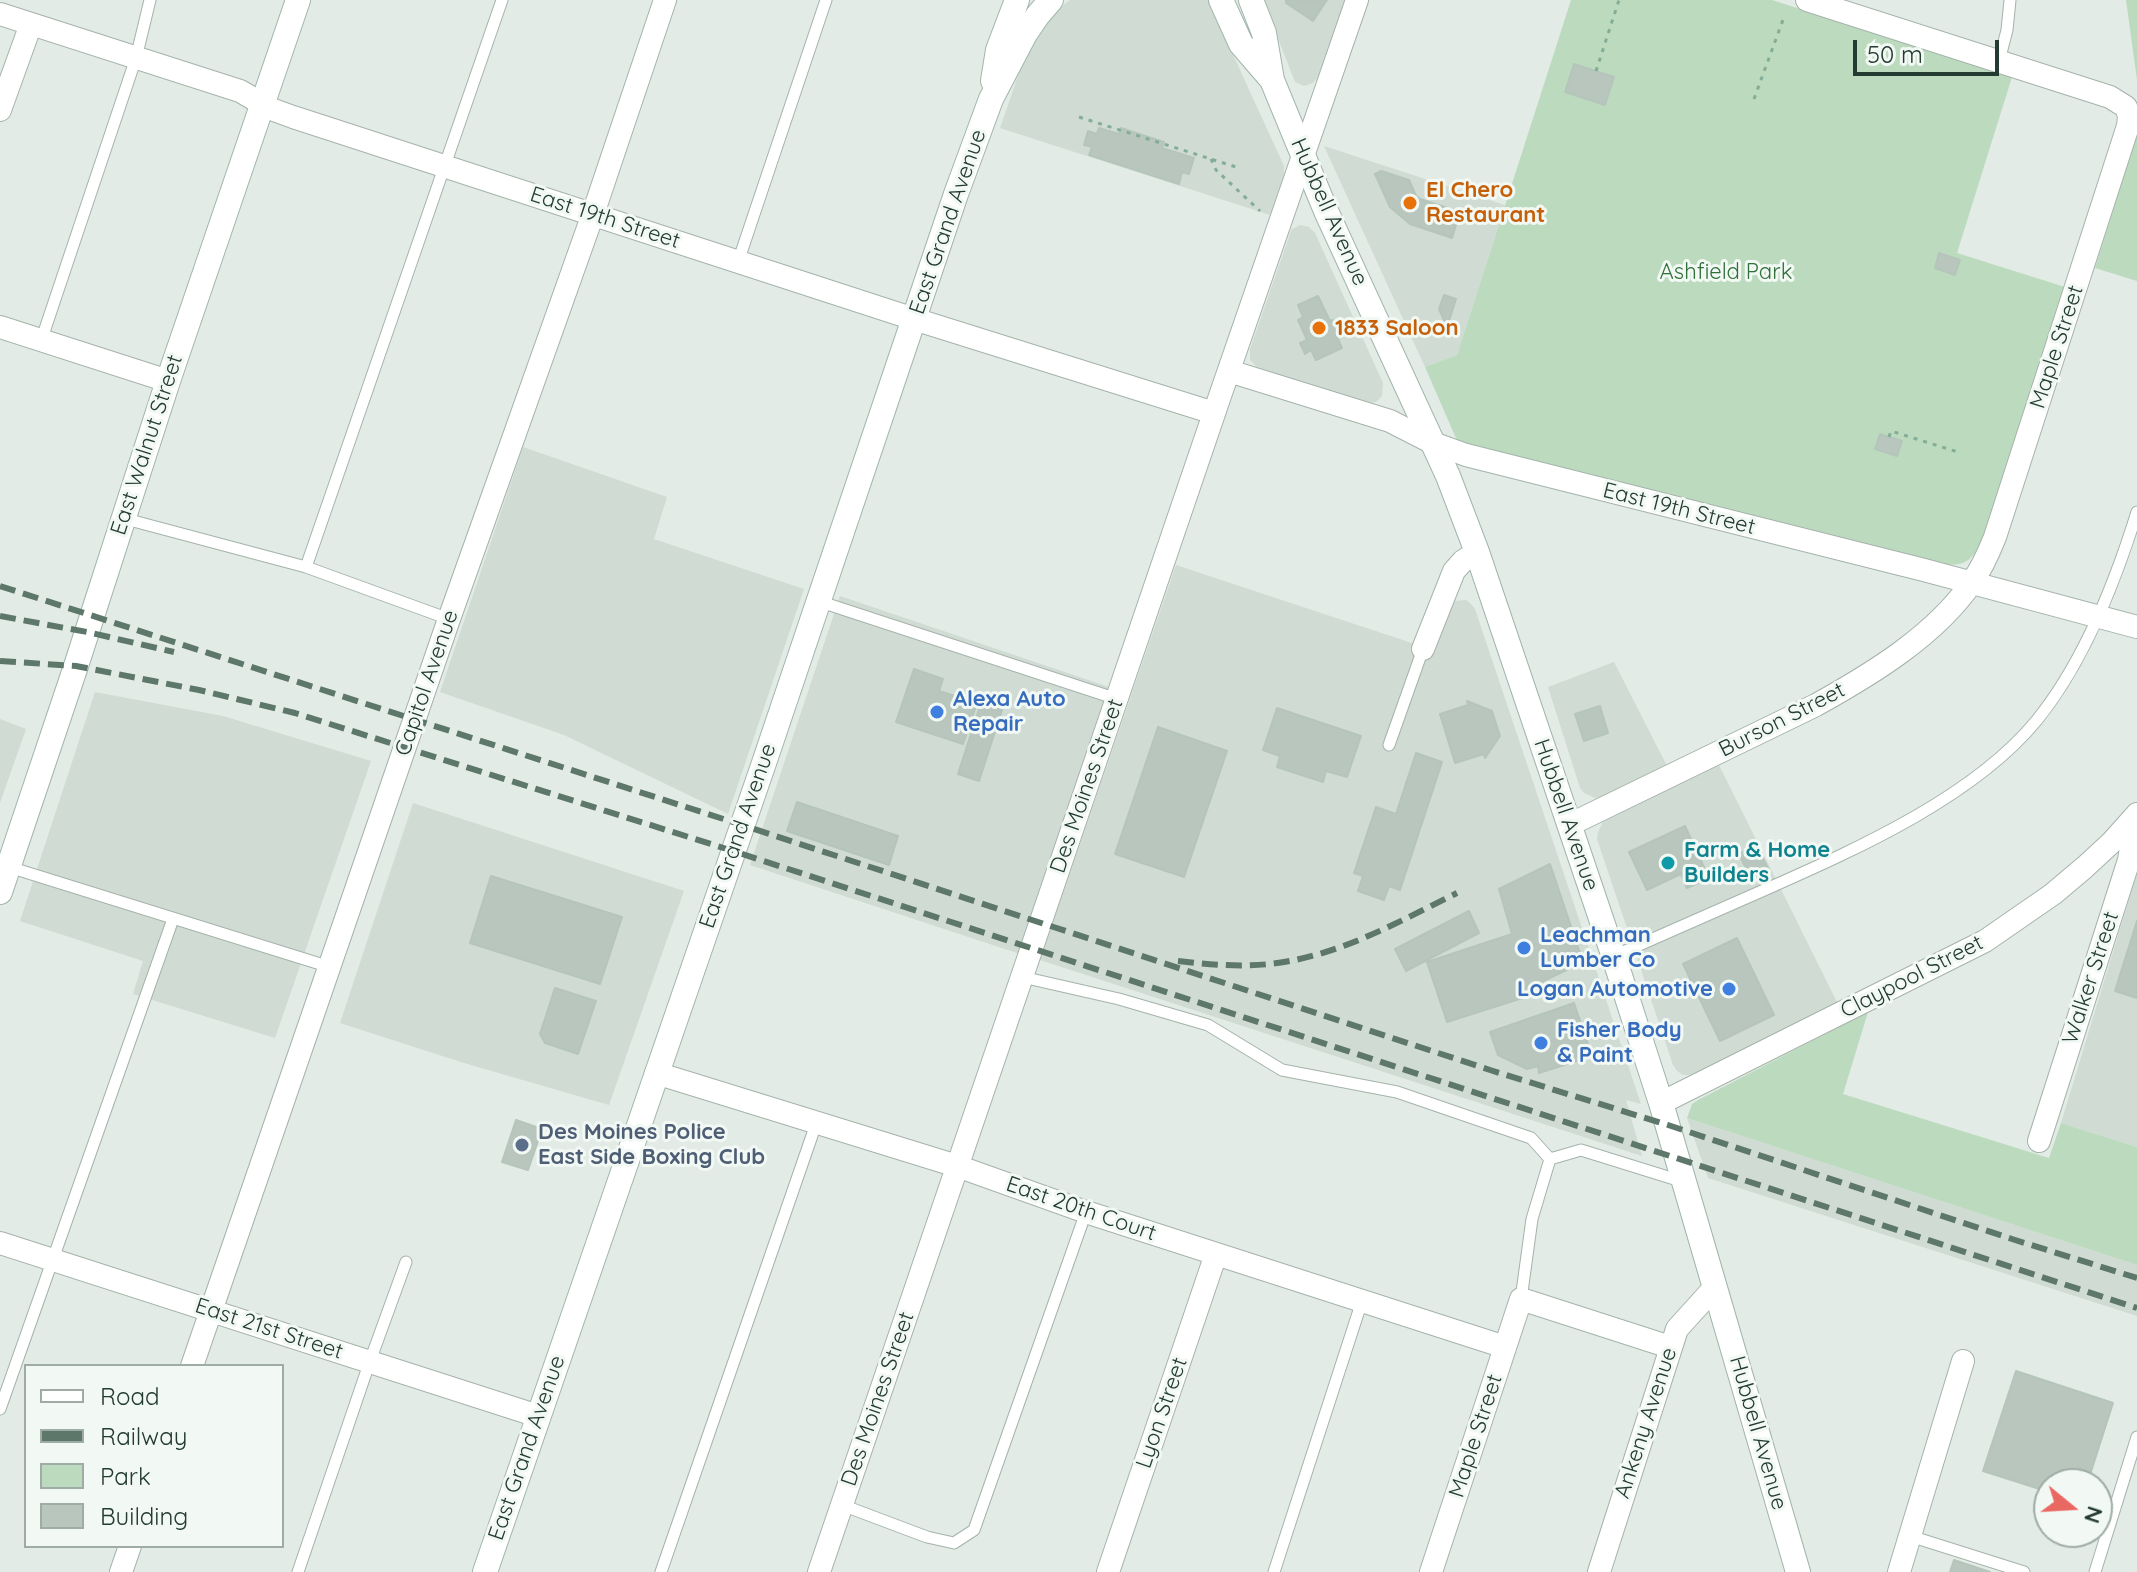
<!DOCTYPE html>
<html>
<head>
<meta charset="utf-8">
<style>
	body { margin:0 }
	#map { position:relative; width:2137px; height:1572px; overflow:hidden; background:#e2ebe5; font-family:Quicksand,sans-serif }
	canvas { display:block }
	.legend { position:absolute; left:24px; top:1364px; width:260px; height:184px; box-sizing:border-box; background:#f2f8f4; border:2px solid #9faca6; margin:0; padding:10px 14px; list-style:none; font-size:24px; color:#233b30 }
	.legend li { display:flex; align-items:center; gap:16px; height:40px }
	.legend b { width:40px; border:2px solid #9faca6 }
	.north { position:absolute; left:2033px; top:1468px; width:80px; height:80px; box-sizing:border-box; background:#f2f8f4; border:2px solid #9faca6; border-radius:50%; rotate:108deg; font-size:22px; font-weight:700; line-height:32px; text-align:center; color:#233b30 }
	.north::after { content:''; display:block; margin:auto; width:28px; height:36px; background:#ea6862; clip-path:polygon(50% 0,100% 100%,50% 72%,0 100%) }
	.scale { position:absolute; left:1853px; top:40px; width:146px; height:36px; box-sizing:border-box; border:4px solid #233b30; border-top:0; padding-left:10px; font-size:24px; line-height:28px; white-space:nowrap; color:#233b30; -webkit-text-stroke:6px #f2f8f4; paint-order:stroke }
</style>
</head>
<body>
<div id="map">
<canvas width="2137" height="1572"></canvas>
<ul class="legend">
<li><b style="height:10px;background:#fff"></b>Road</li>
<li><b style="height:10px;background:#5e776b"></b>Railway</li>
<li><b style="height:22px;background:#bcdbbe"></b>Park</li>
<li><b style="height:22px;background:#b8c6be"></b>Building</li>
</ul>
<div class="north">N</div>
<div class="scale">50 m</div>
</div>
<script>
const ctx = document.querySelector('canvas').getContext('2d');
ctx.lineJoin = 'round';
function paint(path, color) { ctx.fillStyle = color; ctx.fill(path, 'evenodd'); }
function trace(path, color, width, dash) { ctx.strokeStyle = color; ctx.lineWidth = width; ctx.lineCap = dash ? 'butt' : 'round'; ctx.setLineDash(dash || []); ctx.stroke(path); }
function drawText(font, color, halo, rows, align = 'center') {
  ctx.font = font + ' Quicksand,sans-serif'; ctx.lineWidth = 6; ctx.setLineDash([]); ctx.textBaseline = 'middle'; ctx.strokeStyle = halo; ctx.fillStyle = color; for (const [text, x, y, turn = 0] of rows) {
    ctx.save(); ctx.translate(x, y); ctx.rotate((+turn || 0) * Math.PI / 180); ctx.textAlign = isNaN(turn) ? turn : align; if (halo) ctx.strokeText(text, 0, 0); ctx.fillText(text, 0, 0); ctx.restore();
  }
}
const built = new Path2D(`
	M1070 0H1208L1284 166V175L1270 215 1000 128 1027 50 1055 11Z
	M1263 0H1345L1318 77 1313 83 1304 86 1295 82Z
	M1324 146 1505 205 1457 355 1425 367Z
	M1300 225 1309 227 1315 233 1383 383 1382 396 1376 402 1366 403 1257 367 1250 360V349L1290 234 1292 229Z
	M523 447 667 497 654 539 804 589 728 814 564 735 440 692Z
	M1176 565 1433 650 1448 608 1455 601 1466 600 1470 603 1475 609 1641 1104 1626 1100 1642 1156 1040 960Z
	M840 596 1109 687 1020 954 750 865Z
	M1614 662 1667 766 1601 797 1595 798 1584 793 1580 788 1548 687Z
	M95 692 223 716 371 761 275 1038 133 994 143 961 20 921Z
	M0 719 26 729 0 803Z
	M1718 763 1838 1004 1692 1075H1683L1677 1071 1673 1065 1597 839 1598 832 1603 822Z
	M413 803 684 891 609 1105 464 1063 340 1023Z
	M2137 873V1147L2061 1123Z
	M1687 1118 2137 1265V1316L1708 1178Z`);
const green = new Path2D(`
	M1571 0H1772L2012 77 1957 253 2065 287 1983 538C1973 559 1967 567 1943 564L1465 444 1458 441 1455 436 1425 367 1457 355Z
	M2126 0H2137V80Z
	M2137 134V281L2095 268Z
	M1868 1012 1843 1094 2049 1158 2061 1123 2137 1147V1265L1687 1118 1692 1104 1698 1100Z`);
const building = new Path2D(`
	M1286 0H1327L1313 21 1286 3Z
	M1574 64 1614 77 1605 105 1565 92Z
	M1099 128 1119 134 1121 128 1164 142 1162 148 1194 158 1189 174 1182 172 1179 184 1089 155 1092 147 1084 145 1088 131 1097 134Z
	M1381 171 1409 180 1416 196 1420 199 1460 212 1452 238 1410 224 1390 207 1375 174Z
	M1939 253 1960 260 1955 275 1935 268Z
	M1444 295 1456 299 1447 327 1439 309Z
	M1318 296 1330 321 1333 320 1340 335 1337 337 1342 348 1316 360 1311 350 1305 354 1300 343 1307 340 1298 320 1303 317 1298 305Z
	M1880 434 1902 441 1897 456 1875 449Z
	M914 669 943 679 939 691 977 703 963 744 896 722Z
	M1467 701 1492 711 1500 736 1485 758 1484 754 1455 763 1440 714 1468 705Z
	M981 703 1002 710 979 781 958 774Z
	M1600 706 1608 733 1584 741 1575 714Z
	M1277 708 1361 736 1347 777 1326 771 1323 782 1277 767 1280 756 1263 750Z
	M1158 727 1227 751 1184 877 1115 854Z
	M1416 753 1442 762 1400 890 1389 886 1384 900 1358 891 1363 876 1354 873 1376 807 1396 814Z
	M797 802 898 836 889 865 787 831Z
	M1685 826 1709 878 1687 888 1681 874 1647 890 1629 852Z
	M1756 845 1770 872 1752 880 1739 854Z
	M1550 864 1583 962 1529 988 1532 995 1447 1022 1427 962 1512 934 1499 889Z
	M491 876 622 917 600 984 470 943Z
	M1469 911 1479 933 1406 971 1395 949Z
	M2137 921V998L2115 991Z
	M1737 938 1774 1015 1720 1041 1683 964Z
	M555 988 596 1001 578 1054 545 1043 540 1034Z
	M1574 1003 1592 1056 1539 1073 1538 1066 1527 1069 1498 1055 1490 1032Z
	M516 1120 542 1129 528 1170 502 1162Z
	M2016 1371 2113 1403 2087 1484H2049V1492L1983 1471Z
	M1954 1560 1990 1572H1950Z`);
const path = new Path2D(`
	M1596 71 1619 0
	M1754 99 1784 17
	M1079 117 1236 167
	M1211 159 1216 170 1260 211
	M1889 437 1891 431 1961 453`);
const lane = new Path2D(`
	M1999 61 2007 30 2010 0
	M738 262 826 0
	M41 341 136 58 150 0
	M122 518 306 567 449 619
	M306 567 502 0
	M818 601 1117 699
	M1389 745 1423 649
	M9 867 330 967
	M1614 956C1666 933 1719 910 1771 887 1859 848 1975 796 2037 720 2084 662 2115 583 2137 512
	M1022 977 1119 999 1208 1025 1282 1070 1397 1092 1531 1138 1550 1159
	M1521 1299 1532 1219 1550 1159 1581 1150 1684 1182
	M0 1409 173 919
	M842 1505 927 1537 954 1543 974 1530 1086 1212
	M1910 1536 2024 1572
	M298 1572 370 1361 406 1262
	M661 1572 816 1124
	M1274 1572 1362 1301
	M2095 1572 2137 1437`);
const street = new Path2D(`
	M0 14 240 91 271 109 293 117 914 319 1214 413
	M0 110 31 24
	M0 327 168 381
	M1229 371 1390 421 1433 443 1466 455 1924 570 2137 627
	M1423 649 1454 571 1463 561 1477 552
	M1569 825 1816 705C1872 674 1936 635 1972 582 1982 568 1989 552 1995 537L2128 126 2129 116 2126 107 2110 97 1807 0
	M656 1073 957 1166 1086 1212 1505 1347
	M1661 1103 1985 941 2053 894 2085 867 2112 842 2137 814
	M2039 1141 2129 860 2137 814
	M0 1243 538 1416
	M192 1366 449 619 593 214 665 0
	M121 1572 130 1546
	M819 1572 1221 393 1357 0
	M1108 1572 1216 1254
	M1431 1572 1521 1299 1670 1347
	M1599 1572 1677 1329 1715 1287
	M1899 1572 1963 1361`);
const secondary = new Path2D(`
	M1221 0 1241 44 1272 80
	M1251 0 1264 33 1272 80 1326 211 1448 476 1477 552 1614 957 1661 1103 1798 1572
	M993 81 998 50 1017 0
	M0 892 76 666 168 381 298 0
	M485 1572 764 763 956 194 991 99 1025 34 1038 15 1051 0`);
const rail = new Path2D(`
	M0 586 742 825 1490 1070 1668 1125 2012 1239 2137 1278
	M0 616 87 632 174 652
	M0 661 76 666 199 690 295 713 733 851 2137 1308
	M1178 961C1213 965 1250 968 1284 962 1346 952 1402 920 1457 893`);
const markers = [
	[1410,203,8,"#e8710a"],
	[1319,328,8,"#e8710a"],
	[937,712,8,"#3f7fe0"],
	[1668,863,8,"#0f9aa8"],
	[1524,948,8,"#3f7fe0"],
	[1729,989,8,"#3f7fe0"],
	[1541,1043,8,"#3f7fe0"],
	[522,1145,8,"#5c6f8a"]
];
const foodNames = [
	["El Chero",1426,190],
	["Restaurant",1426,215],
	["1833 Saloon",1335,328]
];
const streetNames = [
	["Hubbell Avenue",1329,212,66],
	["East 19th Street",605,218,18],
	["East Grand Avenue",948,222,-71],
	["Maple Street",2057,347,-72],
	["East Walnut Street",147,445,-72],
	["East 19th Street",1679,509,14],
	["Capitol Avenue",427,683,-71],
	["Burson Street",1782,720,-27],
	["Des Moines Street",1087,786,-71],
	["Hubbell Avenue",1566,815,71],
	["East Grand Avenue",738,836,-71],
	["Claypool Street",1912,977,-27],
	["Walker Street",2091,978,-72],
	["East 20th Court",1081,1209,19],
	["East 21st Street",269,1329,18],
	["Des Moines Street",878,1399,-71],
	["Lyon Street",1162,1413,-71],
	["Ankeny Avenue",1646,1423,-72],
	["Hubbell Avenue",1758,1433,74],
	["Maple Street",1476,1436,-72],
	["East Grand Avenue",527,1448,-71]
];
const parkNames = [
	["Ashfield Park",1726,272]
];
const shopNames = [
	["Alexa Auto",953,699],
	["Repair",953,724],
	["Leachman",1540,935],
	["Lumber Co",1540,960],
	["Logan Automotive",1713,989,"right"],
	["Fisher Body",1557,1030],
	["& Paint",1557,1055]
];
const cultureNames = [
	["Farm & Home",1684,850],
	["Builders",1684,875]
];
const serviceNames = [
	["Des Moines Police",538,1132],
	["East Side Boxing Club",538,1157]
];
paint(built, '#d0dbd4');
paint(green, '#bcdbbe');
paint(building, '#b8c6be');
trace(building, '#b5c5bb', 2);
trace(lane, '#a5b3ab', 13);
trace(street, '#a5b3ab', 24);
trace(secondary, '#a1b6ab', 26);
trace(path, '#84ad98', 3, [4, 6]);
trace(lane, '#fff', 11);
trace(street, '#fff', 22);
trace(secondary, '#fff', 24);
trace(rail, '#5e776b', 6, [16, 8]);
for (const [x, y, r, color] of markers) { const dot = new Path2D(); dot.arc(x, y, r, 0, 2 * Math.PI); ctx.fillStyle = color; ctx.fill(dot); trace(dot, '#f2f8f4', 3); }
drawText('bold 22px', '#c56008', '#f2f8f4', foodNames, 'left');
drawText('22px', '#233b30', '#f2f8f4', streetNames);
drawText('22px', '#30703b', '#f2f8f4', parkNames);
drawText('bold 22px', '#366cbe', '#f2f8f4', shopNames, 'left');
drawText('bold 22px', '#0d838f', '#f2f8f4', cultureNames, 'left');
drawText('bold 22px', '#4e5e75', '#f2f8f4', serviceNames, 'left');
</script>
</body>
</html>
